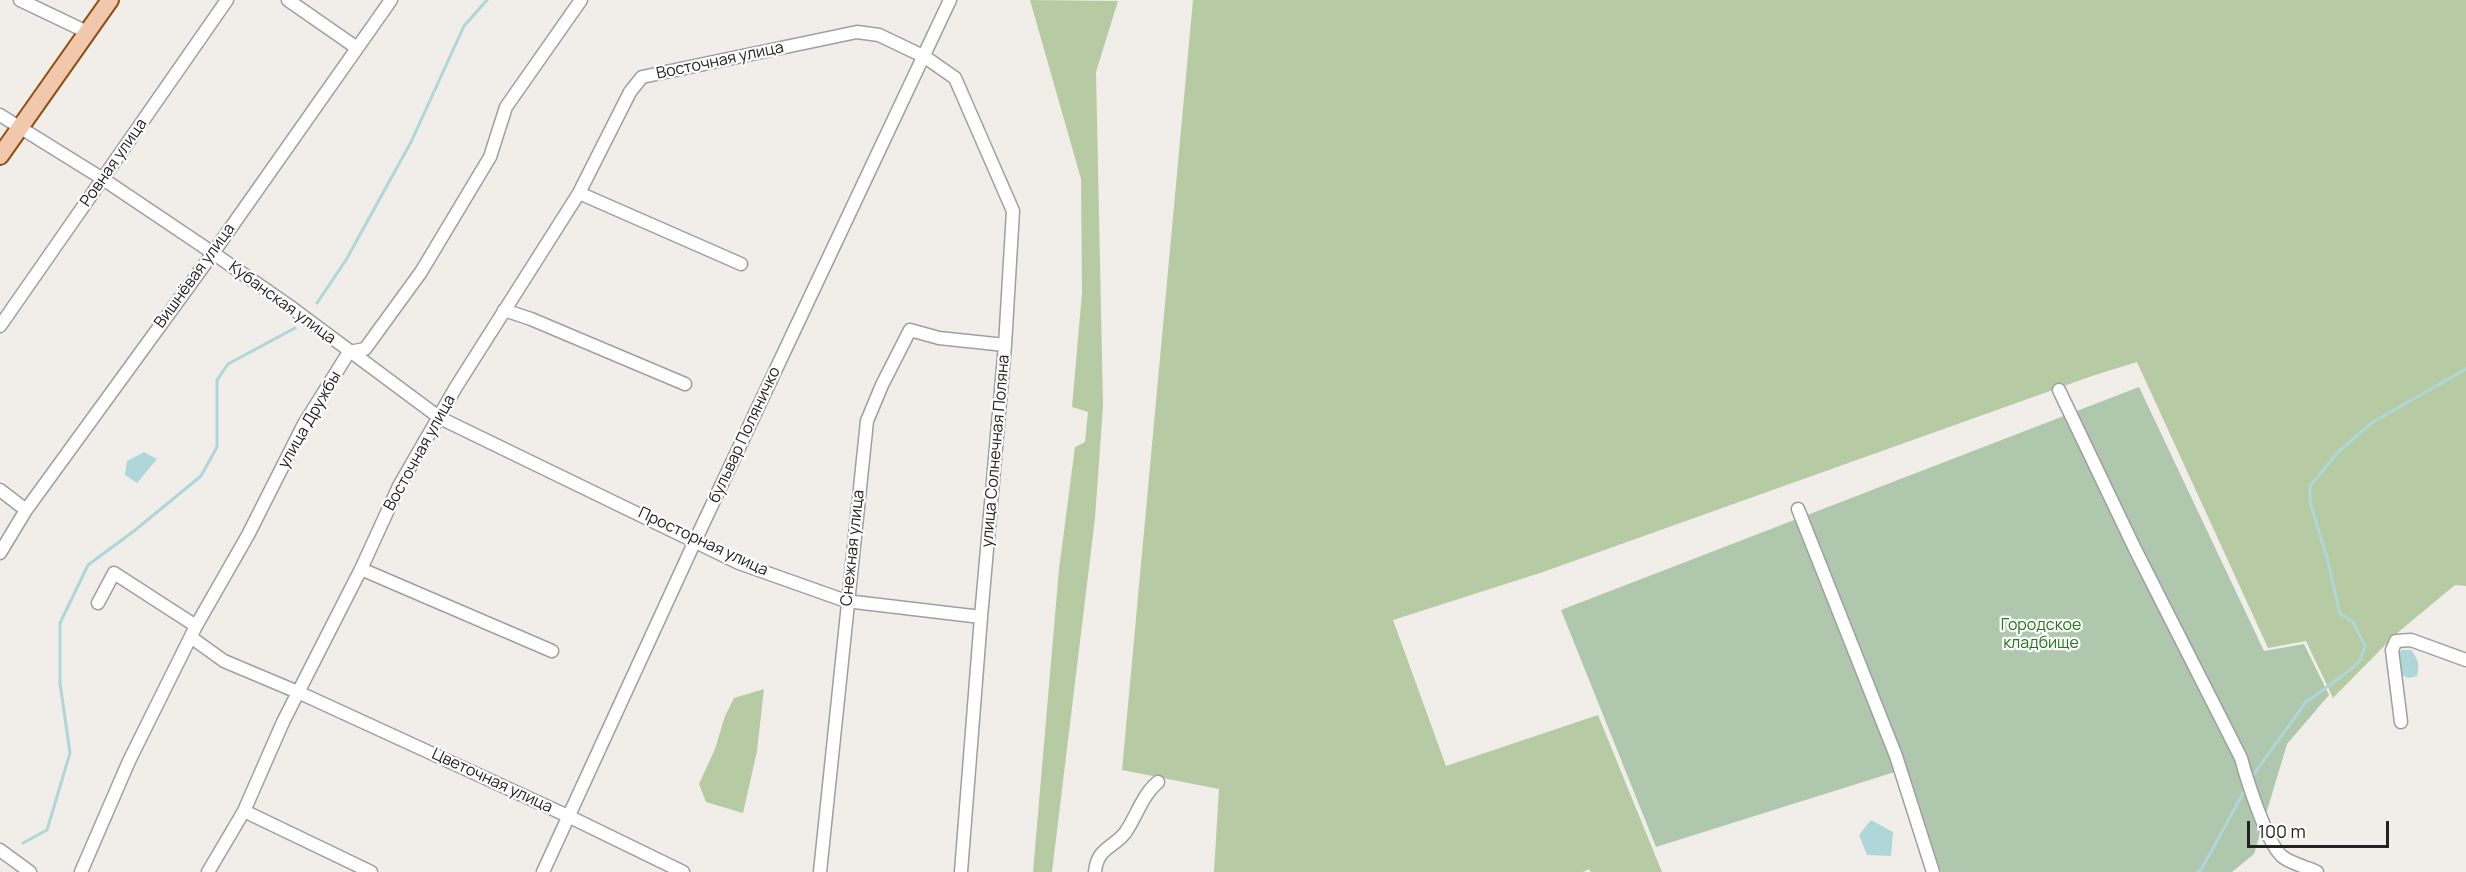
<!DOCTYPE html>
<html>
<head>
<meta charset="utf-8">
<style>
	body { margin:0 }
	#map { position:relative; width:2466px; height:872px; overflow:hidden; background:#f1ede9; font-family:Manrope,sans-serif }
	canvas { display:block }
	.scale { position:absolute; left:2247px; top:821px; width:142px; height:27px; box-sizing:border-box; border:3px solid #222; border-top:0; padding-left:8px; font-size:18px; line-height:21px; white-space:nowrap; color:#222; -webkit-text-stroke:4px #fff; paint-order:stroke }
</style>
</head>
<body>
<div id="map">
<canvas width="2466" height="872"></canvas>
<div class="scale">100 m</div>
</div>
<script>
const ctx = document.querySelector('canvas').getContext('2d');
ctx.lineJoin = 'round';
function paint(path, color) { ctx.fillStyle = color; ctx.fill(path, 'evenodd'); }
function trace(path, color, width, dash) { ctx.strokeStyle = color; ctx.lineWidth = width; ctx.lineCap = dash ? 'butt' : 'round'; ctx.setLineDash(dash || []); ctx.stroke(path); }
function drawText(font, color, halo, rows, align = 'center') {
  ctx.font = font + ' Manrope,sans-serif'; ctx.lineWidth = 4.5; ctx.setLineDash([]); ctx.textBaseline = 'middle'; ctx.strokeStyle = halo; ctx.fillStyle = color; for (const [text, x, y, turn = 0] of rows) {
    ctx.save(); ctx.translate(x, y); ctx.rotate((+turn || 0) * Math.PI / 180); ctx.textAlign = isNaN(turn) ? turn : align; if (halo) ctx.strokeText(text, 0, 0); ctx.fillText(text, 0, 0); ctx.restore();
  }
}
const forest = new Path2D(`
	M1030 0 1118 1 1096 72 1103 406 1095 518 1052 872H1033L1059 569 1075 447 1085 442 1088 412 1072 407 1082 293 1081 179Z
	M1193 0H2466V586L2455 585 2396 634 2333 698 2306 641 2268 648 2137 362 2092 376 1543 572 1393 620 1446 766 1598 715 1662 872H1591L1589 869 1583 872H1214L1219 789 1122 770Z
	M764 689 757 751 743 813 706 802 699 784 715 749 725 716 734 698Z`);
const cemetery = new Path2D(`
	M2139 387 2264 651 2304 644 2329 695 2287 744 2254 854 2232 872H1941L1901 770 1656 847 1561 610Z`);
const water = new Path2D(`
	M144 452 157 459 137 483 125 475 127 461Z
	M2402 650H2411C2418 659 2420 665 2417 676L2408 678 2400 674 2397 653Z
	M1871 820 1893 832 1891 856 1867 855 1859 835Z`);
const stream = new Path2D(`
	M317 303 346 260 411 142 464 26 487 0
	M2252 777 2305 703 2350 670 2360 660 2365 646 2353 622 2340 614 2328 561 2310 502V486L2338 452 2373 422 2466 369
	M23 843 47 830 70 753 60 683V623L88 565 134 531 201 476 217 447V380L228 364 295 328
	M2197 872 2201 870 2246 788`);
const minor = new Path2D(`
	M20 0 87 32
	M288 0 357 48
	M0 115 103 179 213 253 292 308 440 418 739 563 846 601 981 617
	M579 193 741 264
	M504 310 531 319 685 384
	M0 326 227 0
	M2059 390 2135 549 2241 758C2246 777 2268 847 2283 857 2292 864 2307 867 2317 872
	M0 490 26 510
	M1798 509 1896 756 1933 872
	M0 553 26 510 213 253 391 0
	M361 569 552 651
	M98 603 114 573 196 626
	M192 638 224 661 300 693 570 817 683 872
	M2401 722 2392 650 2396 641 2411 640 2466 660
	M244 811 371 872
	M0 850 30 872
	M81 872 129 761 196 626 248 535 304 424 349 352 365 349 421 272 490 157 506 107 581 0
	M208 872 244 811 283 722 361 569 399 486 456 387 579 193 630 92 642 77 857 32 879 35 925 57 955 78 1013 211 1005 345 981 617 961 872
	M543 872 695 541 950 0
	M820 872 867 421 882 385 910 330 939 338 1005 345
	M1095 872C1097 848 1113 848 1125 833 1137 816 1142 795 1158 782`);
const major = new Path2D(`
	M0 156 110 0`);
const streetNames = [
	["Восточная улица",720,61,-12],
	["Ровная улица",114,163,-55],
	["Вишнёвая улица",195,276,-54],
	["Кубанская улица",282,303,36],
	["улица Дружбы",310,420,-60],
	["бульвар Поляничко",745,435,-65],
	["улица Солнечная Поляна",996,451,-85],
	["Восточная улица",420,453,-61],
	["Просторная улица",703,542,25],
	["Снежная улица",853,548,-84],
	["Цветочная улица",492,781,25]
];
const parkNames = [
	["Городское",2041,626],
	["кладбище",2041,644]
];
paint(forest, '#b6cba3');
paint(cemetery, '#aec7ad');
paint(water, '#afd7d9');
trace(stream, '#afd7d9', 3);
trace(minor, '#9f9f9f', 15);
trace(major, '#8d4e12', 20);
trace(minor, '#fff', 12);
trace(major, '#f2c8ad', 16);
drawText('16px', '#222', '#fff', streetNames);
drawText('16px', '#237619', '#fff', parkNames);
</script>
</body>
</html>
